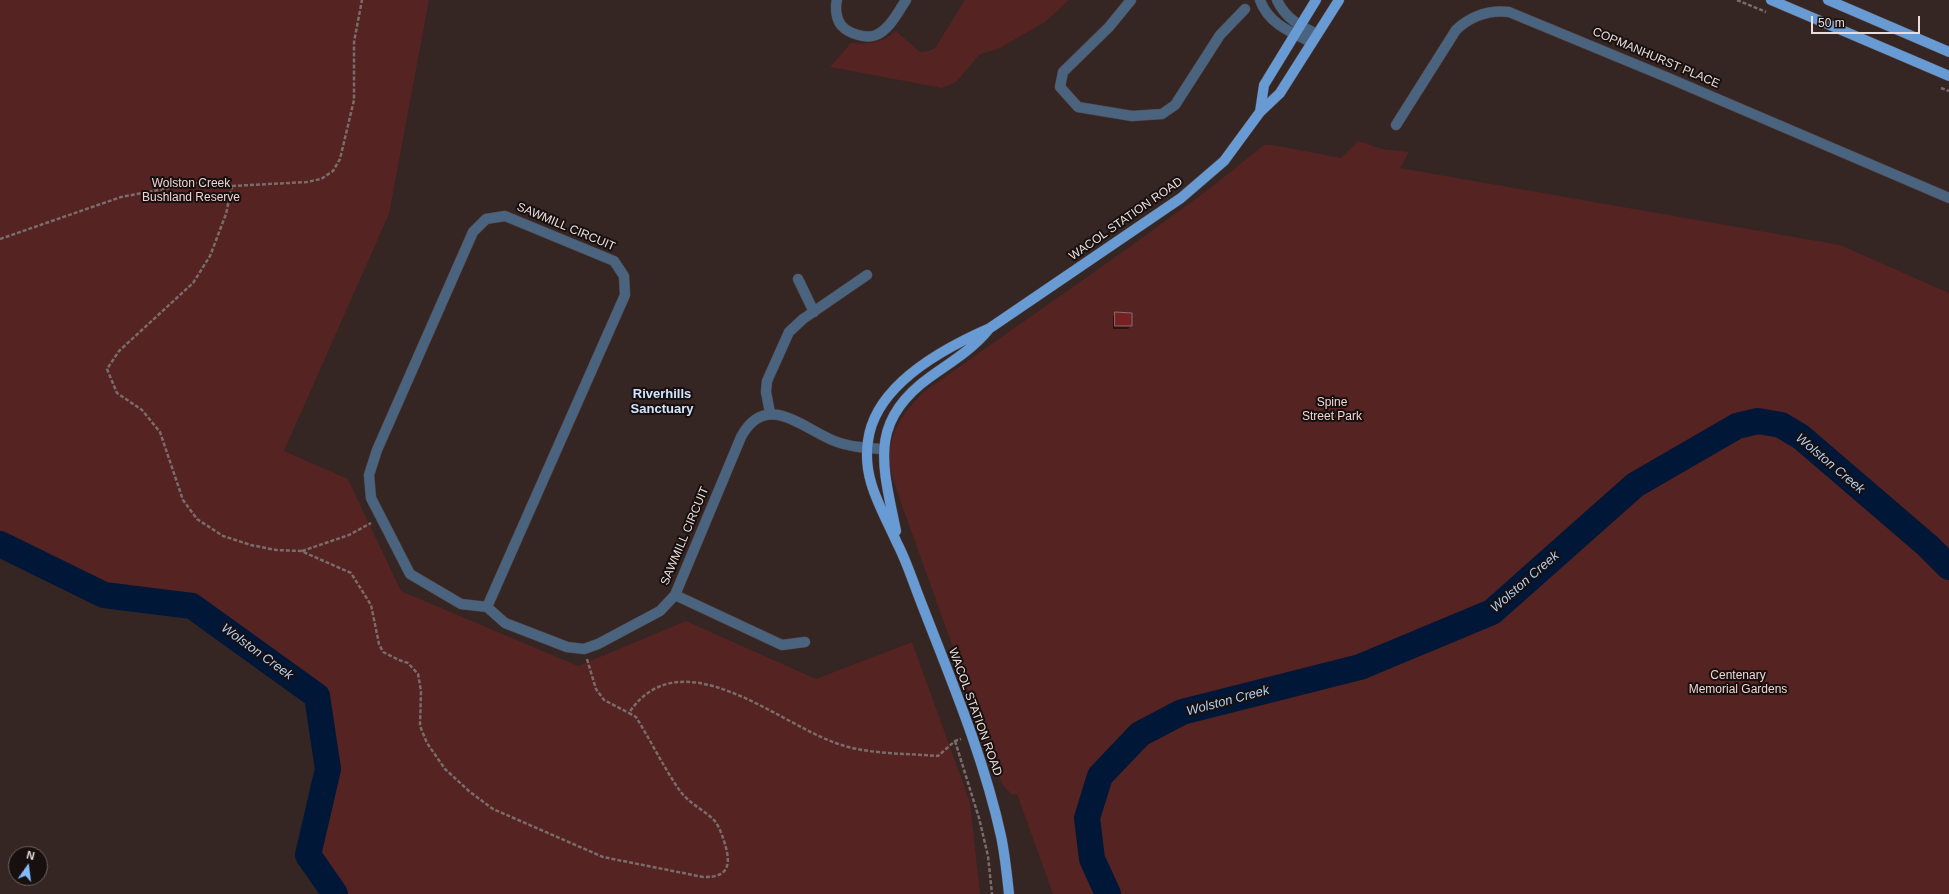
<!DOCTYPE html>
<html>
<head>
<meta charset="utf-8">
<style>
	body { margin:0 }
	#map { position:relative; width:1949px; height:894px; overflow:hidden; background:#352523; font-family:Helvetica,sans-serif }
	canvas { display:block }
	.north { position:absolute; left:8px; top:846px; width:40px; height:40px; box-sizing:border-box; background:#17100f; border:1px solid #6b6261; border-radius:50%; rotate:14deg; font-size:11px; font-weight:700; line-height:16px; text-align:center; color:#e9dedc }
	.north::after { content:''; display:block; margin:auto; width:14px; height:18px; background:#85bbfb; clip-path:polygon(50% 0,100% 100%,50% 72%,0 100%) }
	.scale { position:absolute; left:1811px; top:16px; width:109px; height:18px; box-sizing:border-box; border:2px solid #e9dedc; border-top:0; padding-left:5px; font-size:12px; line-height:14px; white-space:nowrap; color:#e9dedc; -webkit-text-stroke:3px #17100f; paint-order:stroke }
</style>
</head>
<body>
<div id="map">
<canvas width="1949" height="894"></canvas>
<div class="north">N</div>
<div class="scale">50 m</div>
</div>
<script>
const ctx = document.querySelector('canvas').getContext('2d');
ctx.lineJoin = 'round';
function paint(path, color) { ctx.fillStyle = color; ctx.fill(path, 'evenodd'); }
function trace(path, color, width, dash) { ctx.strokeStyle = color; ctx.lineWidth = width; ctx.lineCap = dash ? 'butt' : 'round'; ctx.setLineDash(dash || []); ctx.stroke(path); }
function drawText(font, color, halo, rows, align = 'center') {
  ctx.font = font + ' Helvetica,sans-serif'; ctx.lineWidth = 4; ctx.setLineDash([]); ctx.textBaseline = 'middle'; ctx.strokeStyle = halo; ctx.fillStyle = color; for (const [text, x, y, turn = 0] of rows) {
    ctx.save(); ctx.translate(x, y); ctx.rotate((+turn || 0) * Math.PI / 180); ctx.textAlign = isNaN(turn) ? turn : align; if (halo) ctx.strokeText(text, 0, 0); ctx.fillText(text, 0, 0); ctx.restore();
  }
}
const green = new Path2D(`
	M0 0H429L389 214 284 451 348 479 401 591 578 666 686 621 816 679 912 642 970 802 980 894H348L317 853 335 768 325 686 194 597 104 587 0 532Z
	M965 0H1069L1045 22 998 49 980 54 956 82 942 88 830 67 851 43C870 44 880 44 896 31L920 52 929 51 935 48Z
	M1358 141 1382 149 1409 152 1400 168 1840 245 1949 293V894H1053L1017 794H1011L1002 784 900 500C897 489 891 476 890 464 887 434 904 411 925 391L1128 248 1209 189 1264 145H1273L1341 158Z`);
const shadow = new Path2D(`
	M1116 313 1131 314V326L1128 329H1113V316Z`);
const river = new Path2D(`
	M0 544 104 595 192 606 317 696 328 769 308 855 335 894
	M1108 894 1092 859 1087 818 1100 776 1140 734 1182 712 1360 667 1492 612 1635 485 1737 426 1758 421 1781 425 1801 437 1928 546 1949 567`);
const building = new Path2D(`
	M1115 312 1132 313V326H1115Z`);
const path = new Path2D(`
	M1737 0 1766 12
	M1941 88 1949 91
	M232 186 307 182 321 179 333 171 340 159 354 100V42L362 0
	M0 239 121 197 196 183 232 186 226 214 210 256 193 283 119 351 107 369 117 393 142 410 160 432 183 500 197 519 223 536 251 545 276 550 301 551 351 573 371 605 379 644 383 652 399 660 408 663 418 674 421 691 420 726 427 743 445 769 470 792 493 809 603 857 703 877C732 878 731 861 723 838 721 832 718 824 713 819 702 809 689 803 680 791 664 768 651 741 636 717L629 713C679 637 776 721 833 742 866 755 904 753 938 756L955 741 961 739
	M302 551 349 535 371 523
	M587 659 596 689 604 700 629 713
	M955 741 979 818 988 856 992 894`);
const minor = new Path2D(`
	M837 0C835 7 836 20 842 26 849 34 867 39 876 35 890 29 898 12 906 0
	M1131 0 1109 27 1063 72 1060 87 1078 107 1132 116 1162 114 1175 105 1220 35 1245 9
	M1260 0C1268 23 1290 32 1311 42
	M1277 0C1285 18 1300 26 1317 34
	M1396 125 1456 30C1471 16 1490 10 1509 12L1671 79 1949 198
	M798 279 814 312
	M770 413 766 392 767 381 789 332 803 319 867 275
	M675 595 782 645 805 642
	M487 607 625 295 624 276 614 261 505 216 486 219 473 232 377 450 369 475 371 498 410 574 461 604 487 607 505 623 567 647 584 649 598 644 660 611 675 595 741 437C765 392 800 426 832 440 848 447 866 448 883 449`);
const major = new Path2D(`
	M1771 0 1949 76
	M1828 0 1949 52
	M1260 112 1264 85 1316 0
	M896 531C883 466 867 422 930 377 951 362 973 349 989 329
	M1009 894C1007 875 1005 855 1001 836 983 754 949 675 919 597 912 579 906 560 897 543 882 509 862 479 868 441 875 385 944 348 990 328L1181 198 1224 161 1260 112 1280 93 1339 0`);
const streetNames = [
	["COPMANHURST PLACE",1656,58,23],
	["WACOL STATION ROAD",1126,219,-35],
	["SAWMILL CIRCUIT",566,227,23],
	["SAWMILL CIRCUIT",685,536,-67],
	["WACOL STATION ROAD",975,712,70]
];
const parkNames = [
	["Wolston Creek",191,184],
	["Bushland Reserve",191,198],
	["Spine",1332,403],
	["Street Park",1332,417],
	["Centenary",1738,676],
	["Memorial Gardens",1738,690]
];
const neighbourhoodNames = [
	["Riverhills",662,394],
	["Sanctuary",662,409]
];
const waterNames = [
	["Wolston Creek",1830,464,40],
	["Wolston Creek",1525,582,-41],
	["Wolston Creek",257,652,36],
	["Wolston Creek",1228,701,-15]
];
paint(green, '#552321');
paint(shadow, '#0007');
trace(river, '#001737', 26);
paint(building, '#772021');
trace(building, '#85716f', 1);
trace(minor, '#524341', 11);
trace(major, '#524341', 11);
trace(path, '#7a6c6a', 2.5, [4, 2]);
trace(minor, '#4a637f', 10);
trace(major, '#689ad4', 10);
drawText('12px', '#e9dedc', '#17100f', streetNames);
drawText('12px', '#efd4d2', '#17100f', parkNames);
drawText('bold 13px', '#d2e6ff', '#17100f', neighbourhoodNames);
drawText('italic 13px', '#b0cff3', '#17100f', waterNames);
</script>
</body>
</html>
